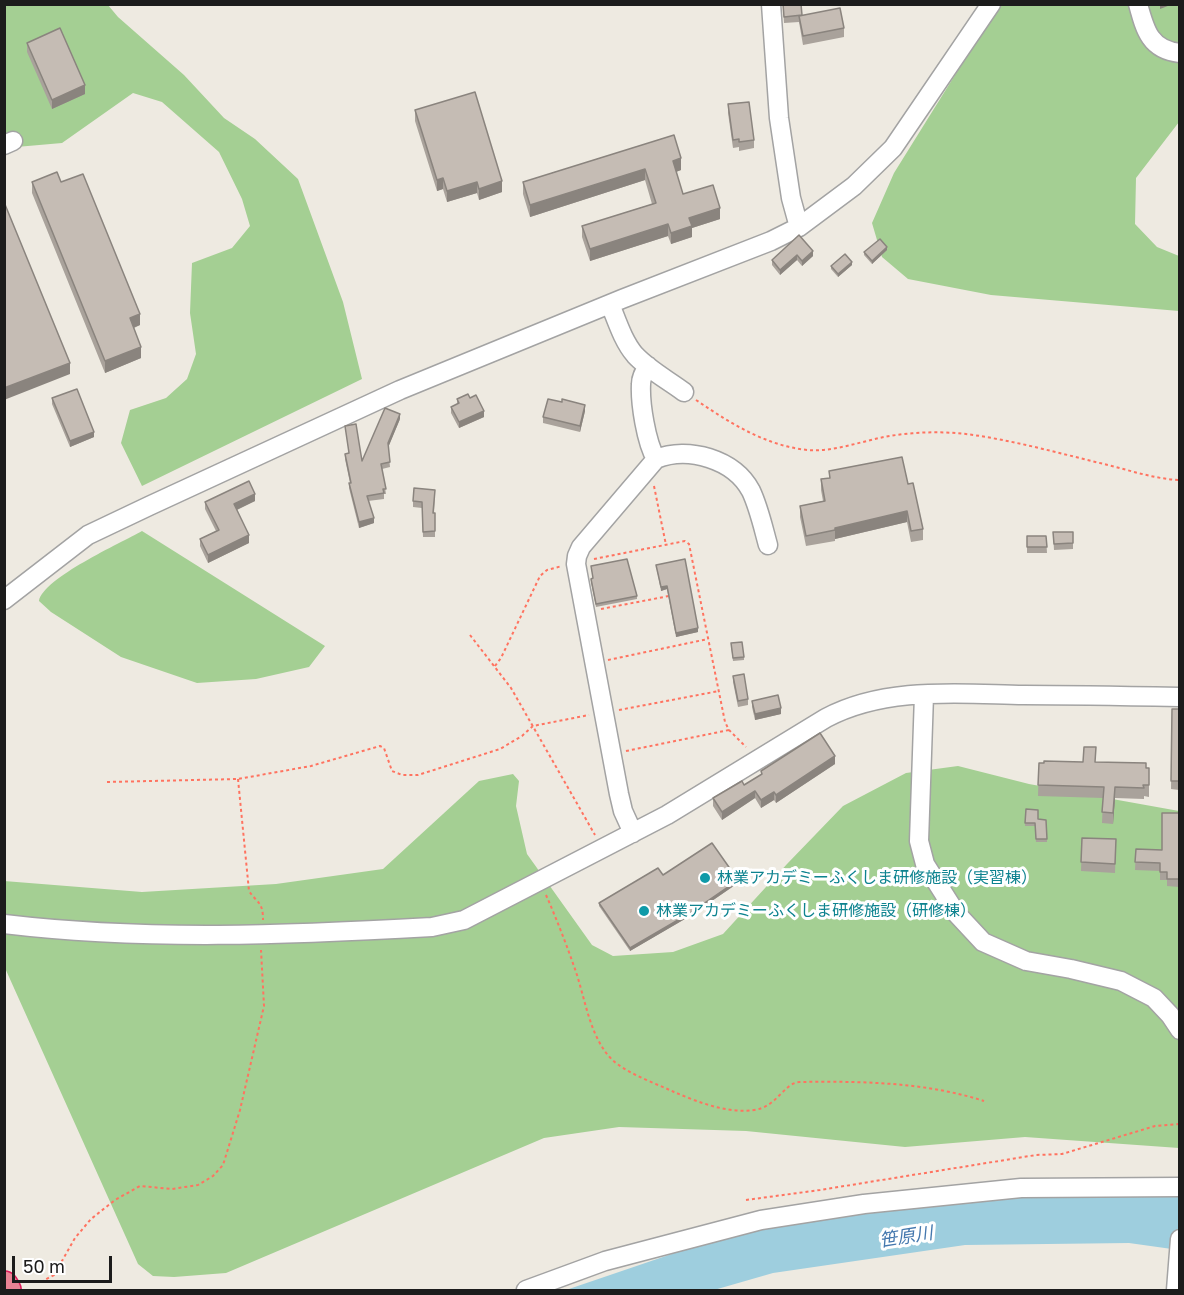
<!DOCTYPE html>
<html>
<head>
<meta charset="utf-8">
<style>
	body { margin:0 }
	#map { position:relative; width:1184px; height:1295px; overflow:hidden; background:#eeeae1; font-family:"Golos Text",sans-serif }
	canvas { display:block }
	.frame { position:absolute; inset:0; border:6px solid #1c1c1c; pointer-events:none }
	.scale { position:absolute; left:12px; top:1256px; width:100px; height:27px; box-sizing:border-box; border:3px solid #1c1c1c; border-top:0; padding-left:8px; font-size:18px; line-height:21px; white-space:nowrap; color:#1c1c1c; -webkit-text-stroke:4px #fff; paint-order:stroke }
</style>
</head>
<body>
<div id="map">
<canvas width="1184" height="1295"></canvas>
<div class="frame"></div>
<div class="scale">50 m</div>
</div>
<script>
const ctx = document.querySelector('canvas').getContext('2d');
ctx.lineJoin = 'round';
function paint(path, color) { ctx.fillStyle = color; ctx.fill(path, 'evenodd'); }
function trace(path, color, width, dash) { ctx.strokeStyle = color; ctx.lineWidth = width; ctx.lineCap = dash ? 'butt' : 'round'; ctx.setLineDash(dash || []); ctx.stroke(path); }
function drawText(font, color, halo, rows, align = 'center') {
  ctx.font = font + ' "Golos Text","Noto Sans JP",sans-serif'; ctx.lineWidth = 6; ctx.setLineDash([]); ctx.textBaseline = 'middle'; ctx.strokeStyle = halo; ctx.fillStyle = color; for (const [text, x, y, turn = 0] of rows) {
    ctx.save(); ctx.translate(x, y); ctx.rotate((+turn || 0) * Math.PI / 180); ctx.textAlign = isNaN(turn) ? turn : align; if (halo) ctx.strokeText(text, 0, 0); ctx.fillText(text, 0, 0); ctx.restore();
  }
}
const forest = new Path2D(`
	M5 5H108L118 17 184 75 224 118 255 139 298 179 343 302 362 379 142 486 121 443 130 410 166 398 187 379 196 354 190 313 192 263 232 248 250 226 242 199 219 152 162 102 133 93 62 143 5 148Z
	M1002 5H1179V122L1136 178 1135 224 1157 247 1179 256V311L991 295 908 279 882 257 872 223 894 173 988 22Z
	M142 531 325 646 309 667 256 679 197 683 121 657 51 612 39 601C43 578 121 543 142 531Z
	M958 766 1029 784 1179 811V1148L1025 1137 905 1147 746 1131 619 1127 544 1138 226 1273 174 1277 153 1276 138 1264 5 968 4 881 142 892 276 884 383 869 479 781 513 774 519 781 516 806 527 854 592 945 613 956 673 952 723 934 787 864 843 806 906 773Z`);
const water = new Path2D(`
	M1179 1190V1250L1129 1243 965 1245 773 1273 714 1290H566L754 1226 917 1198Z`);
const path = new Path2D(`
	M696 400C730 423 766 446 808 450 833 452 859 442 884 437 911 432 939 431 966 434 1013 440 1062 454 1108 465 1132 471 1155 479 1180 480
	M654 486 666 545
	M594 559 685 541 689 544 725 722 729 730 746 747
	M601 609 669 596
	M470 635 511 688 595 835
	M608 660 708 639
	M495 666 501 658 540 576 547 570 562 566
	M619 710 719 691
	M626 751 729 730
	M238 779 249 891C258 904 263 902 263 920
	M107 782 238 779 311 766 380 746 384 748 392 771 402 775H418L500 749 522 736 533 726 589 715
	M546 895C557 920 567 946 576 972 586 1002 591 1043 616 1063 633 1076 655 1083 674 1092 698 1102 728 1114 754 1110 777 1107 783 1084 799 1082 860 1081 925 1082 984 1101
	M746 1200 820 1190 1036 1155 1062 1154 1155 1126 1180 1124
	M41 1282 54 1275 75 1238 91 1219 115 1200 140 1186 172 1189 198 1185 213 1176 223 1165 240 1110 264 1006 261 950`);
const minor = new Path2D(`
	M771 4 779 118 791 198 799 227
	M1138 4C1145 30 1150 50 1180 53
	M4 145 13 141
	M610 304C617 321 623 341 635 355 649 370 668 380 684 392
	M656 459C688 446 734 459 751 491 759 508 763 527 768 545
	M4 600 88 535 149 506 400 390 622 299 771 241 799 227 854 186 893 148 991 4
	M924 695 919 841 925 864 956 913 983 942 1026 961 1071 969 1121 981 1154 998 1170 1015 1180 1030
	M633 833 623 811 619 794 576 564 577 556 581 547 656 459C646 442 640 403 641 384 641 377 644 372 648 366
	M4 924C146 941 290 935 432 927L464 920 667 815 826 718C886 686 959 694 1024 695 1076 695 1128 696 1180 697
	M526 1290 605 1261 761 1220 864 1204 1021 1188 1180 1187
	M1176 1290 1180 1239`);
const highway = new Path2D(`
	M4 1285 7 1290`);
const wall = new Path2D(`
	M783 4 802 15 844 28V37L803 45 799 22 784 23Z
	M27 43 85 94 52 109 27 52Z
	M728 104 754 140V148L739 151V147L733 148 728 113Z
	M415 110 502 192 479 200 477 193 447 202 443 189 437 191 415 121Z
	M674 135 681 170 676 172 683 194 720 219 692 228V237L671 244 668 236 590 261 582 237V226L652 204 645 180 530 217 523 194V182Z
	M32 182H61L140 325 134 328 141 358 105 373 32 193Z
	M887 250 872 264 864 255V252Z
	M813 251V256L802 266 797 260 780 275 772 265V260Z
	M852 265 838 277 831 269V266Z
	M52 398 94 437 70 447 52 404Z
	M470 398 484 417 459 428 451 413V407L457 404V399Z
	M585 411 580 432 543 423V417Z
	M400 419 388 447 390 467 382 469 386 494H384V499L368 501 374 523 359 528 349 488V483H350L345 459V454L349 453 345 426 362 461Z
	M829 471 908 484 923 529V540L911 542 907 522 835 539V541L806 546 800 517V506L823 501 821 490V479L829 478Z
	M435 495 434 513H435V537H423L422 508 413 507V501Z
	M255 501 237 510 249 543 208 563 200 546V539L216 531 205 509V502Z
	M1053 532H1073V549L1054 550Z
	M1027 536H1046L1047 553H1027Z
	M656 565 698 632 676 637 667 589 661 591Z
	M591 566 637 596V599L596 607 591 582V579L593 578Z
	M731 646 744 657V660L733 661Z
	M733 676 748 699V705L738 707 733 682Z
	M752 701 781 714 755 720 752 707Z
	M1172 709H1179V790L1171 789Z
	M1096 762 1149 768V797L1144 796V799L1115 798 1113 824 1102 823 1103 798 1038 796 1039 763Z
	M835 764 776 803 774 800 761 808 755 798 722 820 713 806V798L744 785 761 775V771Z
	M1026 809 1038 819 1046 820 1047 842H1036L1035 826H1025Z
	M1179 813V887L1167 886V880H1160V871L1135 870 1136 849 1162 850Z
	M1082 838 1116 839 1115 873 1081 871Z
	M663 875 738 883 690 916 630 951 599 906V903Z`);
const shadedWall = new Path2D(`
	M1160 4H1173L1160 9Z
	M85 85V94L52 109V100Z
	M681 158V170L673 173V161Z
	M645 169V180L530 217V205Z
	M443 178V189L437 191V180Z
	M502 181V192L479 200V189Z
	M477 182V193L447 202V191Z
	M720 208V219L692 228V237L671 244V233L689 218Z
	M668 224V236L590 261V249Z
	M887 247V250L872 264V261Z
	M813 251V256L802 266V261Z
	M797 255V260L780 275V270Z
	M852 262V265L838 277V274Z
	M140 314V325L130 329V318Z
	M141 347V358L105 373V361Z
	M70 363V374L4 400V388Z
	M585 405V411L580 432V426Z
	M484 411V417L459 428V422Z
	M400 414V419L388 448V443Z
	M94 432V437L70 447V441Z
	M255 494V501L234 511V504Z
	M907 511V522L835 539V528Z
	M374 518V523L359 528V522Z
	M249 535V543L208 563V555Z
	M667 586V589L661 591V587Z
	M698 628V632L676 637V633Z
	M781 708V714L755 720V714Z
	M835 756V764L776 803V795Z
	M1115 787V798L1113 824V813Z
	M755 791V798L722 820V812Z
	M774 792V800L761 808V800Z
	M738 880V883L690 916 630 951V948Z`);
const building = new Path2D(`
	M783 4H801L802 15 784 17Z
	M840 8 844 28 803 36 799 16Z
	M60 28 85 85 52 100 27 43Z
	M475 92 502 181 479 189 477 182 447 191 443 178 437 180 415 110Z
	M749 102 754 140 739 142V139L733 140 728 104Z
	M674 135 681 158 673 161 683 194 713 185 720 208 689 218 692 226 671 233 668 224 590 249 582 226 656 203 645 169 530 205 523 182Z
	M57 172 61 182 83 174 140 314 130 318 141 347 105 361 32 182Z
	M4 202 70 363 4 388Z
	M799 235 813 251 802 261 797 255 780 270 772 260Z
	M880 239 887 247 872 261 864 252Z
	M845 254 852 262 838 274 831 266Z
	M77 389 94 432 70 441 52 398Z
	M468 394 470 398 476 395 484 411 459 422 451 407 459 403 457 399Z
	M548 399 562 402V399L585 405 580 426 543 417Z
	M385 408 400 414 388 443 390 462 381 464 386 489H383L384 493 367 496 374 518 359 522 349 483H351L345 454 349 453 345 426 356 424 362 461Z
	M902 457 908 484 913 483 923 529 911 531 907 511 835 528V530L806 536 800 506 825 501 821 479 830 478 829 471Z
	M249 481 255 494 234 504 249 535 208 555 200 539 219 530 205 502Z
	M414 488 435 490 433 513H435V531L423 532 422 502 413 501Z
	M1053 532H1073V543L1054 544Z
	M1027 536H1046L1047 547H1027Z
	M627 559 637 596 596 604 591 579 593 578 591 566Z
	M685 559 698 628 676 633 667 586 661 587 656 565Z
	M742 642 744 657 733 658 731 643Z
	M744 674 748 699 738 701 733 676Z
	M778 695 781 708 755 714 752 701Z
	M1172 709H1179V781H1171Z
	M820 733 835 756 776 795 774 792 761 800 755 791 722 812 713 798 742 781 744 785 762 774 761 771Z
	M1084 747H1096L1095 762 1146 763V768H1149V785H1143L1144 788 1115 787 1113 813 1102 812 1104 787 1038 785 1039 763H1044V761L1083 762Z
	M1026 809 1038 810V819L1046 820 1047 839H1036L1035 823H1025Z
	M1162 813H1179V879H1167V872H1160V863L1135 862 1136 849 1162 850Z
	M1082 838 1116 839 1115 864 1081 862Z
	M712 843 738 880 690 913 630 948 599 903 658 868 663 875Z`);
const markers = [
	[705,878,6,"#0f9aa8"],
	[644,911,6,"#0f9aa8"]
];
const cultureNames = [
	["林業アカデミーふくしま研修施設（実習棟）",717,878],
	["林業アカデミーふくしま研修施設（研修棟）",656,911]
];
const waterNames = [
	["笹原川",906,1237,-9]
];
paint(forest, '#a4cf93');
paint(water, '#9ecede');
trace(minor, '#a3a3a3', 21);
trace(highway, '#dd1c5b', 30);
trace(path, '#ff7360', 2, [3, 3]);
trace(minor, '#fff', 18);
trace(highway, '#ea8495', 27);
paint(wall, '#a9a29b');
paint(shadedWall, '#8a847e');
paint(building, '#c5bcb4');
trace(building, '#8a847e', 1.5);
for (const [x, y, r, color] of markers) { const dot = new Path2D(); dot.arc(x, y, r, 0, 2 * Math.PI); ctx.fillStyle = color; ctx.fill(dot); trace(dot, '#fff', 2); }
drawText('16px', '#0d838f', '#fff', cultureNames, 'left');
drawText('italic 18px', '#4578ae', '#fff', waterNames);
</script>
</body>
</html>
